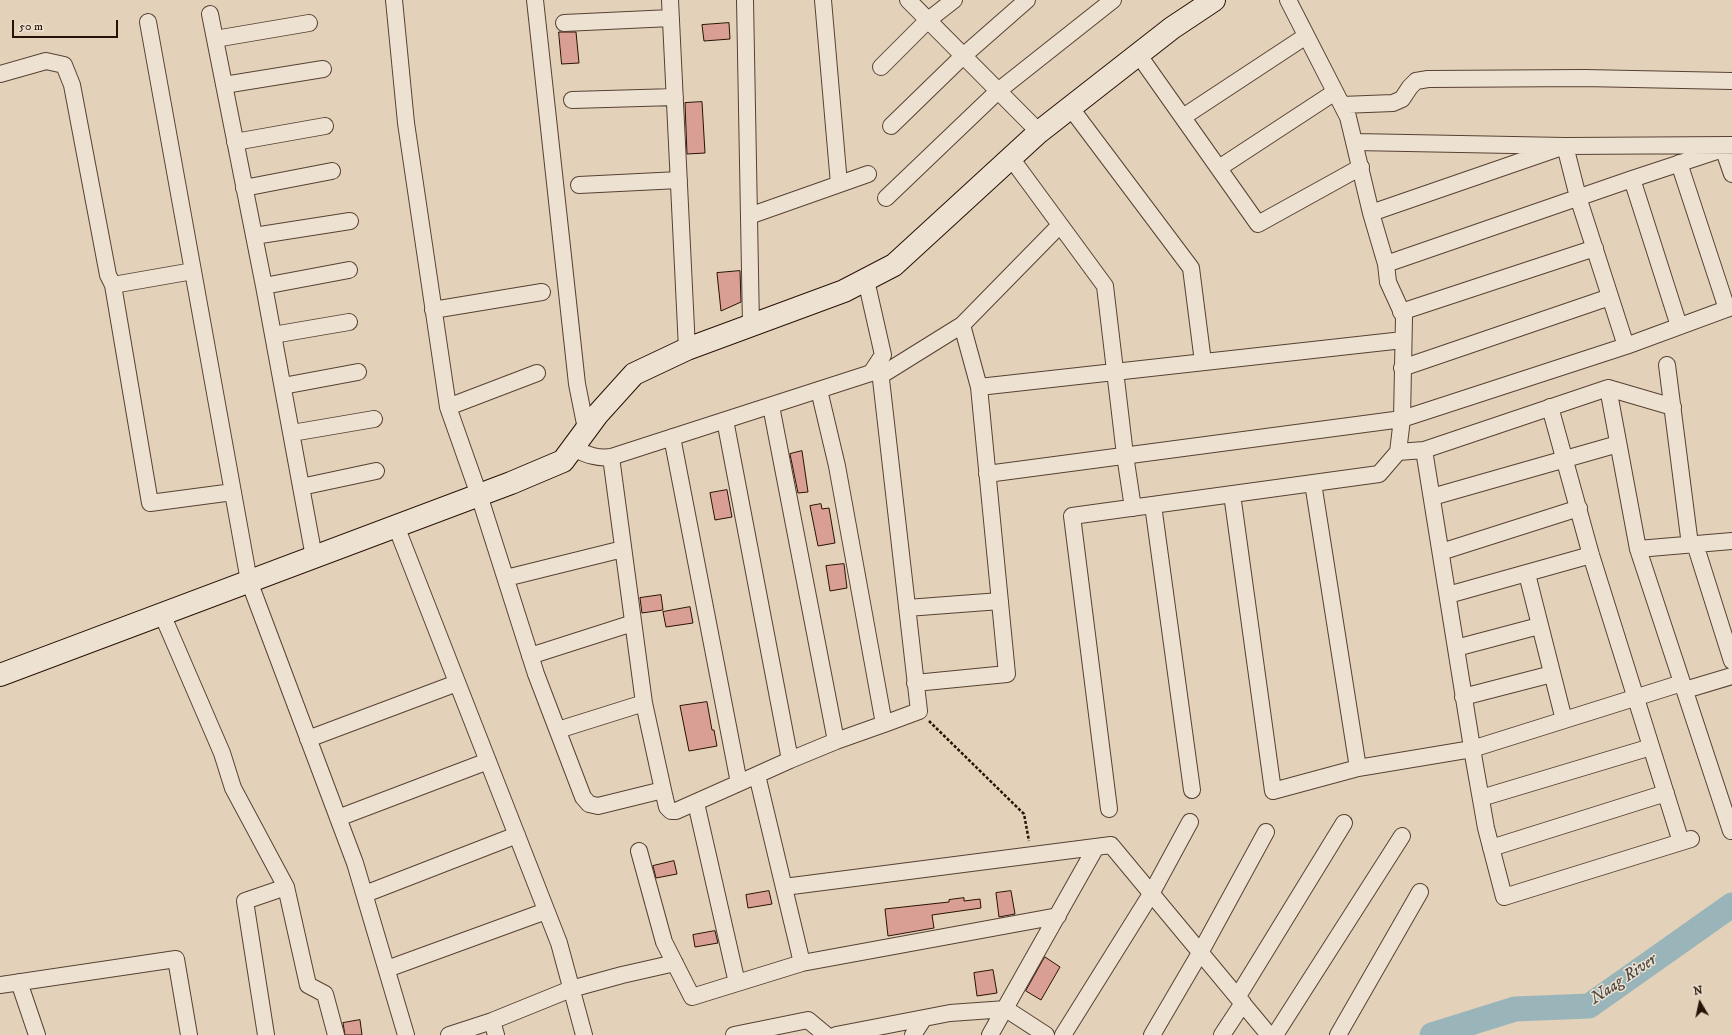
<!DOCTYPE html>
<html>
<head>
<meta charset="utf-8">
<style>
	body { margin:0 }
	#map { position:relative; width:1732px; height:1035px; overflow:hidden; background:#e3d2b9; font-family:"IM FELL DW Pica",serif }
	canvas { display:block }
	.north { position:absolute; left:1680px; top:983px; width:40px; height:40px; -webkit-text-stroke:3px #ede2d2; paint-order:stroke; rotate:351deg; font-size:11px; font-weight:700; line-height:16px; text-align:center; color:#281106 }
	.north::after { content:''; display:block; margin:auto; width:14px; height:18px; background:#281106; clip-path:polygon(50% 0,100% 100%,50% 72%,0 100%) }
	.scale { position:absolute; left:12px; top:20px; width:106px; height:18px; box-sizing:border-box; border:2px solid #281106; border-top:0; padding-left:5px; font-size:12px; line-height:14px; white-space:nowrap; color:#281106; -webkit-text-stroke:3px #ede2d2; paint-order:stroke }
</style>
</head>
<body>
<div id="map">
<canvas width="1732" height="1035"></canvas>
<div class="north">N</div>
<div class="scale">50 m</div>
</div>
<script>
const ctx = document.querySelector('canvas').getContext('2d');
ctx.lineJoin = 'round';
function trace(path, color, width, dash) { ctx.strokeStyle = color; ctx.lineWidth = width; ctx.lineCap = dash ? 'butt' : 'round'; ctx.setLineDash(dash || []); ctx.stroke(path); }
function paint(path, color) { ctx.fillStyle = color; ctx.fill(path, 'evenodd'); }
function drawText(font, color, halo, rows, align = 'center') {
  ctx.font = font + ' "IM FELL DW Pica",serif'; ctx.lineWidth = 3; ctx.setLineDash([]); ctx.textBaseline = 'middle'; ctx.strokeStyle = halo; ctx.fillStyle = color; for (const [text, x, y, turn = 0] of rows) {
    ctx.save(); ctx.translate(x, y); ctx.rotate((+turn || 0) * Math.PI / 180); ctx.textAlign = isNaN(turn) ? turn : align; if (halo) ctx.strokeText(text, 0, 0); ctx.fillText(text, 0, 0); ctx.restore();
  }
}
const river = new Path2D(`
	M1432 1035 1515 1009 1589 1006 1732 905`);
const building = new Path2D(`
	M729 23 730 39 704 41 702 25Z
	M559 32H576L579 63 562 64Z
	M702 102 705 153 687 154 685 103Z
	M740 271 741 302 721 311 717 273Z
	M802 451 808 492 798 493 790 454Z
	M727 490 732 517 715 520 710 493Z
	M821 504 822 509 829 508 835 543 818 546 810 506Z
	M844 564 847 588 830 591 826 566Z
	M661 595 663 610 642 613 640 598Z
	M690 607 693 623 666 627 663 612Z
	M707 702 712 730H714L717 746 689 751 680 706Z
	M674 861 677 874 656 878 653 866Z
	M769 891 772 904 748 908 746 895Z
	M1011 891 1015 914 999 917 996 893Z
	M964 898V901L980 899 981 908 932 915 934 928 888 936 885 909 949 902V900Z
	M715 931 718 943 695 947 693 935Z
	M1045 957 1060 967 1041 1000 1026 991Z
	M993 970 997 993 977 996 974 973Z
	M360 1020 362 1035H345L343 1023Z`);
const path = new Path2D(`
	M929 721 1024 814 1029 841`);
const street = new Path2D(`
	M394 0 406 123 448 407 479 495 536 674 583 797 589 804 598 806 663 790 644 703 611 457 871 373 883 355 866 280
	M535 0 577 384 586 429
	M670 0 687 349
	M745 0 751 325
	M823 0 839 184
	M908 0 1039 132
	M210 14 264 286 314 557
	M148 22 249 581 355 863 406 1035
	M564 23 671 18
	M215 39 309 23
	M1138 54 1258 224 1361 167
	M881 67 927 21 954 0
	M0 74 46 61 64 65 72 85 108 275 113 285 150 503 233 492
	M224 85 323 69
	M572 100 675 97
	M1342 105 1393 103 1402 99 1410 87 1416 81 1428 79 1584 78 1732 81
	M1070 107 1191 268 1203 362
	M1183 117 1306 36
	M891 126 962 57 1027 0
	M235 142 325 126
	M1355 142 1565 146 1732 145
	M1722 145 1732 174
	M1011 158 1105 286 1125 455 1133 508
	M1679 163 1727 309
	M1219 168 1335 92
	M1632 179 1679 326
	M579 185 679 180
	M244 188 332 171
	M886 198 998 91 1113 0
	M1371 213 1565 146 1578 197 1626 346
	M749 216 868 174
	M254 236 350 221
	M1386 264 1632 179 1723 149
	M113 285 193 271
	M264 286 349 270
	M433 310 542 292
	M1401 312 1595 248
	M273 335 349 322
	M879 362 919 711 884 724
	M1667 365 1690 545
	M1402 368 1610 297
	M880 376 962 325 1060 225
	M283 386 358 372
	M979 387 1403 340
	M1608 388 1638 549 1731 831
	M819 390 837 466 884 724 836 741
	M771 406 836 741 790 760
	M448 407 537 373
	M1550 407 1591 555 1681 842
	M725 420 790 760 739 783
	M292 433 374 419
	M572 448C586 454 596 459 611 457
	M1424 450 1474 760 1486 828 1504 897 1691 839
	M1398 452 1424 450 1608 388 1673 407
	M987 474 1402 419 1626 346 1732 307
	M1313 483 1358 768
	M301 487 376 471
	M1232 494 1273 791 1358 768 1472 749 1682 683
	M1432 497 1618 444
	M1153 505 1192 790
	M396 526 559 943 584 1035
	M1695 544 1732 661
	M1638 549 1732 541
	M1441 552 1579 508
	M1527 574 1564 720
	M506 578 623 549
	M1448 595 1591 555
	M907 608 1000 601
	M162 614 222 753 233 788 286 887
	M1456 648 1539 626
	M530 656 633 623
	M915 683 1007 674 979 387 962 325
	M1685 690 1732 676
	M1463 697 1552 674
	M558 730 644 703
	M308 739 457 683
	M757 775 802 963
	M663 790 667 807 671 811H676L739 783 672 437
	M1481 798 1651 747
	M696 803 737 983
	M1109 809 1072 516 1379 474 1398 452 1402 419 1404 317 1388 282 1386 264 1371 213 1348 117 1288 0
	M338 818 488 761
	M1491 848 1666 793
	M639 851 664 942 692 997 802 963 1058 916
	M784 887 1111 845 1269 1035
	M365 894 517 835
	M387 969 546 911
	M19 982 37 1035
	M0 985 176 959 189 1035
	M1238 996 1344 823
	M492 1021 496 1035
	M266 1035 245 901 286 887 308 985 325 994 336 1035
	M449 1035 492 1021 571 989 622 975 675 963
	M734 1035 808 1020 826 1035
	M836 1035 950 1013 1006 1009 1046 1035
	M913 1035 924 1018
	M990 1035 1096 847
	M1063 1035 1151 894 1190 822
	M1152 1035 1200 953 1266 832
	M1222 1035 1243 1003
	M1275 1035 1402 836
	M1338 1035 1420 892`);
const secondary = new Path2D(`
	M0 675 511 483 563 461 597 415 634 374 687 349 844 291 894 265 1039 132 1172 28 1214 0`);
const waterNames = [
	["Naag River",1624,980,-34]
];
trace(river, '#9ab5ba', 25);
paint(building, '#da9f94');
trace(building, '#281106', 1);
trace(street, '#574133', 18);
trace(secondary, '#281106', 24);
trace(path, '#281106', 2.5, [3, 2]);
trace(street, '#ede2d2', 16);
trace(secondary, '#ede2d2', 22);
drawText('italic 17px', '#504a45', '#ede2d2', waterNames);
</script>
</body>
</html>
